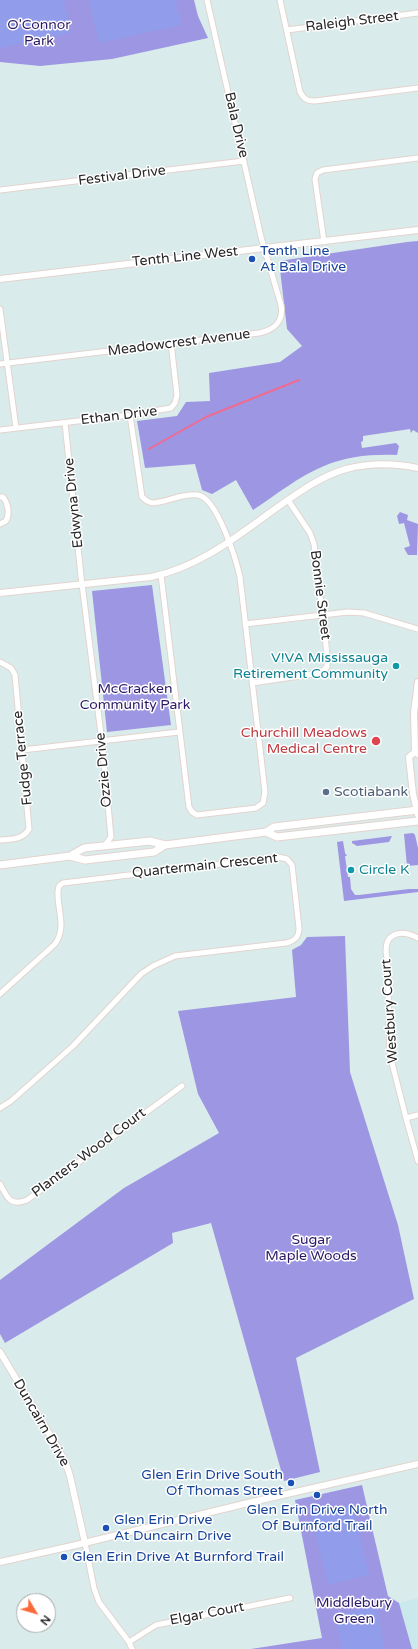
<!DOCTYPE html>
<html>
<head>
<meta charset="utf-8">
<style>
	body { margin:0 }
	#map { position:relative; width:418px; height:1649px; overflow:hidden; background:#daebeb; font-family:"Varela Round",sans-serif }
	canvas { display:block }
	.north { position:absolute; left:16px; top:1593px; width:40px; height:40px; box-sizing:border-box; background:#fff; border:1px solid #a9a9a9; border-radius:50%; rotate:128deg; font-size:11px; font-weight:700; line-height:16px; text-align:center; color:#282828 }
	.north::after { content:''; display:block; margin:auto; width:14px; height:18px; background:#fa6938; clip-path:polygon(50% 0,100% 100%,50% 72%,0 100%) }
</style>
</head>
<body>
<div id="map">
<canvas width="418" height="1649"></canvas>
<div class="north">N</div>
</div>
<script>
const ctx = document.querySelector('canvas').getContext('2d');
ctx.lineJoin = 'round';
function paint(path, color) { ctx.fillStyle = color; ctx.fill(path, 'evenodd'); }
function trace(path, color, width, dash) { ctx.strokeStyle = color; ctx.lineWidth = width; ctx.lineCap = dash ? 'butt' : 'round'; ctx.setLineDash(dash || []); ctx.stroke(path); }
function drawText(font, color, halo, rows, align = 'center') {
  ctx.font = font + ' "Varela Round",sans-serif'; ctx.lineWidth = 3; ctx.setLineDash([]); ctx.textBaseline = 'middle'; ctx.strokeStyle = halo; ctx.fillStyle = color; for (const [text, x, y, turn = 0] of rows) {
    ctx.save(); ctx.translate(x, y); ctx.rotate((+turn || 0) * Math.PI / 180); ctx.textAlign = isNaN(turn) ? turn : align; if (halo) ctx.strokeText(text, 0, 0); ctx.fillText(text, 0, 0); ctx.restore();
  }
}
const education = new Path2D(`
	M418 1598V1649H412L399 1603Z`);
const green = new Path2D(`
	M0 0H194L198 16 208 38 112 59 40 66 0 62Z
	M418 241V433L413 430 411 433 410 429 363 436V441L361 442 362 448 396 443 399 446 397 455C372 454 347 456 324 466 299 476 276 495 253 510L236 480 212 494 202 490 195 464 145 468 137 421 177 416 186 402 210 401 209 373 280 362 302 346 287 329 279 261 407 242Z
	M400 512 408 515 407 520 418 524 417 555H408L404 548 410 546 404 523 399 524 397 516Z
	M152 585 171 725 107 732 92 591Z
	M413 833 415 835 418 848V865L407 866 404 834Z
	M392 836 389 842 357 846 352 843V841Z
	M343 841 345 853 347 856H345L348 877H350L351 889 355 895H359L409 889H418V892L344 901 337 842Z
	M345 936 350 1072 398 1225 414 1299 296 1358 320 1472 284 1481 211 1223 172 1233 173 1243 5 1343 0 1334V1280L124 1188 219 1133 198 1094 178 1011 296 997 292 950 301 945 307 937Z
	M362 1485 388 1596 399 1603 412 1649H251L322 1638 295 1500Z`);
const pitch = new Path2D(`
	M0 0H64L71 33 0 48Z
	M89 0H176L181 25 99 43Z
	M352 1504 369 1575 328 1585 311 1514Z
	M376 1606 385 1649H342L335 1615Z`);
const stream = new Path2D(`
	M149 449 206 417 299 380`);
const minor = new Path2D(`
	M280 0 300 92C304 99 307 101 315 101L418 88
	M287 30 418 13
	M0 190 244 161
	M324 242 315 179 317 173 323 170 418 158
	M0 309 16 428
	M0 364 259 333C274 330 284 321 281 305L261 237 207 0
	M130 415 142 497 147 501 152 503C168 502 182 493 198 495 217 498 236 559 240 577L265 792 263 803 256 808 197 815 192 812 189 807 161 575
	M65 423 81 576 102 742 111 837 105 845
	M0 430 130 415 171 408 175 403 177 395 171 343
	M0 497H3C8 503 10 514 6 521L0 524
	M245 624 348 612 364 613 418 629
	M0 662 11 668 15 675 29 829C23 840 11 839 0 840
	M252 683 320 673 327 667V654L314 544 310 533 288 500
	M22 750 179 732
	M418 938C399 928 382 934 387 958L390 1055 406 1118 418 1161
	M0 994 55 944C67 927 57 910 58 891L59 886 63 883 278 857 287 859 292 865 299 928C299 937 295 941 286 943L175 956 153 966 141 974 73 1046 11 1101 0 1108
	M406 1118 418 1115
	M0 1184C7 1197 10 1207 27 1200L182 1086
	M85 1543 94 1588 99 1602 129 1642 132 1649
	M129 1642 156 1625 290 1598`);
const tertiary = new Path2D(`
	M0 279 418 230
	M0 593 151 577C201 567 241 533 282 504 302 490 322 476 346 469 369 463 394 463 418 468
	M418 682 414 713 415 752 418 754
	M415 752 409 757 413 794 418 815
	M0 1352 56 1445 66 1464 70 1476 85 1543
	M0 1562 76 1545 252 1502 418 1464`);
const secondary = new Path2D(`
	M266 832 277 837 418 821
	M70 856 84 848 150 841 165 845 266 832 274 827 418 810
	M0 865 70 856 85 860 154 852 165 845`);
const markers = [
	[252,259,4,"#1a4fb4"],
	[396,666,4,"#0f9aa8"],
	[376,741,5,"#e0444e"],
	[326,792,4,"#5c6f8a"],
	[351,870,4,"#0f9aa8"],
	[291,1483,4,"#1a4fb4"],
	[317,1495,4,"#1a4fb4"],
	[106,1528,4,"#1a4fb4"],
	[64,1557,4,"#1a4fb4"]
];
const streetNames = [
	["Raleigh Street",352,22,-7],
	["Bala Drive",236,125,77],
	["Festival Drive",122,176,-7],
	["Tenth Line West",185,257,-6],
	["Meadowcrest Avenue",179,343,-7],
	["Ethan Drive",119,416,-7],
	["Edwyna Drive",74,503,-96],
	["Bonnie Street",320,595,83],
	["Fudge Terrace",23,758,-96],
	["Ozzie Drive",104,770,-95],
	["Quartermain Crescent",205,866,-6],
	["Westbury Court",390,1011,-94],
	["Planters Wood Court",89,1153,-37],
	["Duncairn Drive",41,1423,60],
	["Elgar Court",207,1614,-11]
];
const parkNames = [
	["O'Connor",39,25],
	["Park",39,41],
	["McCracken",135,689],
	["Community Park",135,705],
	["Sugar",311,1240],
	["Maple Woods",311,1256],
	["Middlebury",354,1603],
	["Green",354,1619]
];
const transitNames = [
	["Tenth Line",260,251],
	["At Bala Drive",260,267],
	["Glen Erin Drive South",283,1475,"right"],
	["Of Thomas Street",283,1491,"right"],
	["Glen Erin Drive North",317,1510,"center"],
	["Of Burnford Trail",317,1526,"center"],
	["Glen Erin Drive",114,1520],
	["At Duncairn Drive",114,1536],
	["Glen Erin Drive At Burnford Trail",72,1557]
];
const cultureNames = [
	["V!VA Mississauga",388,658],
	["Retirement Community",388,674],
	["Circle K",359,870,"left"]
];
const healthNames = [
	["Churchill Meadows",367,733],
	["Medical Centre",367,749]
];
const serviceNames = [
	["Scotiabank",334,792]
];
paint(education, '#c9e9ed');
paint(green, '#9d96e2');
paint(pitch, '#919dea');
trace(stream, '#ef6b92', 2);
trace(minor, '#e2d4cf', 7);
trace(tertiary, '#e2d4cf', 8);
trace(secondary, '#e2d4cf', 9);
trace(minor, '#fff', 5);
trace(tertiary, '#fff', 6);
trace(secondary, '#fff', 7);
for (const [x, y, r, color] of markers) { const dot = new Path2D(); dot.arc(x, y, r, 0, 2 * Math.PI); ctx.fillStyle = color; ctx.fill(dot); trace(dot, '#fff', 1.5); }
drawText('14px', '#282828', '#fff', streetNames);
drawText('14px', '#2b1965', '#fff', parkNames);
drawText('14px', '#164399', '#fff', transitNames, 'left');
drawText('14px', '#0d838f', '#fff', cultureNames, 'right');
drawText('14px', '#be3a42', '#fff', healthNames, 'right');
drawText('14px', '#4e5e75', '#fff', serviceNames, 'left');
</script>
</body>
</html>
